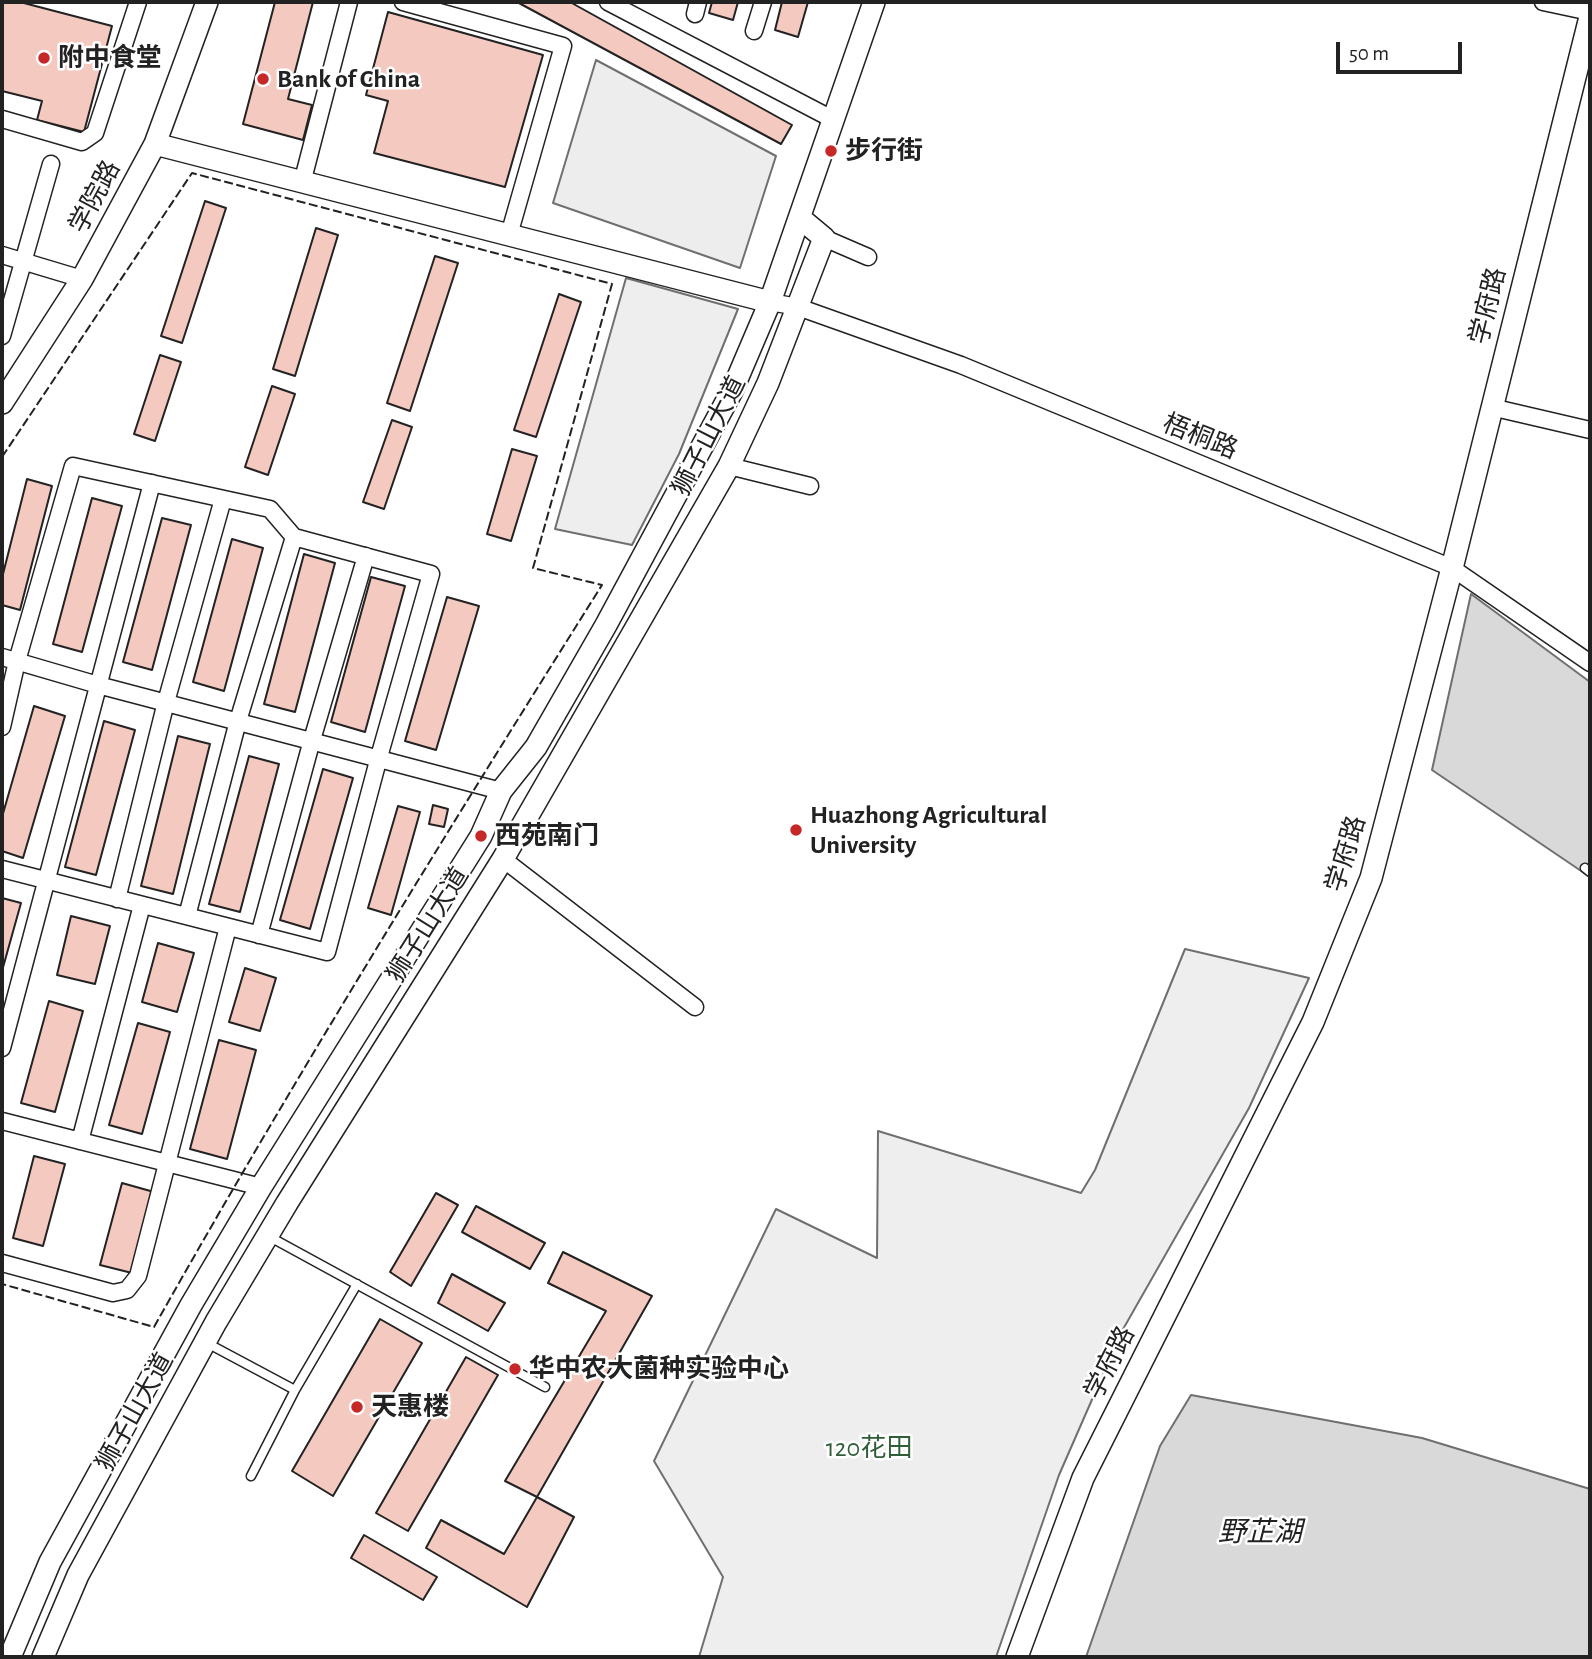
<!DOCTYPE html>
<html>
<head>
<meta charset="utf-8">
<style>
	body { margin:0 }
	#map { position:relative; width:1592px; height:1659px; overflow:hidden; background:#fff; font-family:"Alegreya Sans",sans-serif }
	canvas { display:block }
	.frame { position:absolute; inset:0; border:4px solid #222; pointer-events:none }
	.scale { position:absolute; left:1336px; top:42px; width:126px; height:32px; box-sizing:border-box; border:4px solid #222; border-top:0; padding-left:9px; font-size:21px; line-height:24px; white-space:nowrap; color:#222; -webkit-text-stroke:5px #fff; paint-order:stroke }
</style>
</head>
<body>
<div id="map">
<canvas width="1592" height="1659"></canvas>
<div class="frame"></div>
<div class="scale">50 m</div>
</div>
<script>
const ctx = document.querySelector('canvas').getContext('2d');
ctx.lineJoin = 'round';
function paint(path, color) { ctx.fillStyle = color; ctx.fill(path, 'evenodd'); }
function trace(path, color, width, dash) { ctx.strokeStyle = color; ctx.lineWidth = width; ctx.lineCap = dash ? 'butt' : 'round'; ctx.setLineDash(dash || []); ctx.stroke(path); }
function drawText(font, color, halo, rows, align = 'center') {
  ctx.font = font + ' "Alegreya Sans","Noto Sans SC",sans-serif'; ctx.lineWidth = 5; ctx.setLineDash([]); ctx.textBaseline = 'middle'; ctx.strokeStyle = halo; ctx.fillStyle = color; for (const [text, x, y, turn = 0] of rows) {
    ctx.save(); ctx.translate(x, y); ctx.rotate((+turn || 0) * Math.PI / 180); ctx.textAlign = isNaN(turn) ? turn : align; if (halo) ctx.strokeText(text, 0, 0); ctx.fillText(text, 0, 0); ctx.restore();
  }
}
const green = new Path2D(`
	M626 278 738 309 679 454 632 545 555 529Z
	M1185 949 1309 978 1249 1108 1122 1331 1059 1475 996 1657H699L723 1577 654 1461 776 1209 877 1258 878 1131 1081 1193 1095 1170Z`);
const parking = new Path2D(`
	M596 60 776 156 740 268 553 203Z`);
const water = new Path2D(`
	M1471 594 1590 682V877L1432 770Z
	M1191 1395 1422 1438 1590 1489V1657H1086L1160 1446Z`);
const building = new Path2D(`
	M2 2H20L112 26 84 132 37 120 42 101 2 91Z
	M275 2H313L288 99 312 105 303 140 243 124Z
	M517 2H570L792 125 781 144Z
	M712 2H738L733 20 709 13Z
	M782 2H808L798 37 775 30Z
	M388 12 543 55 505 187 374 153 388 101 366 95Z
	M205 201 226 208 182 343 161 336Z
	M316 228 338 235 295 376 273 369Z
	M435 256 458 263 410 411 387 403Z
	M559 294 581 302 536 437 514 430Z
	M160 355 181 362 155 441 134 434Z
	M272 386 295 394 268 475 245 467Z
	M392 420 412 427 384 509 363 502Z
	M512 449 537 456 511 541 487 534Z
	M27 479 52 486 20 610 2 605V578Z
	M92 498 122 506 82 652 53 644Z
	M162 518 191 525 152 670 123 662Z
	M232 539 263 548 224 691 193 682Z
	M304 554 335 563 295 712 264 704Z
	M371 577 405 586 365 732 331 722Z
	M447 597 479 606 436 750 405 741Z
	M34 706 65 716 23 858 2 851V817Z
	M104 721 135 730 96 875 65 867Z
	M178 736 210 744 173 894 141 886Z
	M249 756 279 764 240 912 209 904Z
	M323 769 353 778 310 929 280 920Z
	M433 805 448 809 444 827 429 824Z
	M398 806 420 812 391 915 368 908Z
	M2 898 21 903 2 971Z
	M71 916 110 926 95 984 57 975Z
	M158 943 194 953 177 1012 142 1002Z
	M245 968 276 978 260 1031 229 1022Z
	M49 1001 83 1011 55 1112 21 1103Z
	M138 1023 170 1032 142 1134 109 1125Z
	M219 1040 256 1050 227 1159 190 1149Z
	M34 1156 65 1164 43 1246 13 1238Z
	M122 1183 154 1192 132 1273 100 1265Z
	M436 1193 458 1205 411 1286 390 1272Z
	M476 1206 545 1243 530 1269 462 1232Z
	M563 1252 652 1296 537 1497 505 1481 606 1311 548 1283Z
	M452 1274 505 1303 488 1331 438 1303Z
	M380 1319 422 1343 333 1496 292 1471Z
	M466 1357 498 1375 408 1531 376 1513Z
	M537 1497 574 1517 527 1607 426 1548 441 1520 504 1554Z
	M364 1535 437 1577 423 1600 351 1558Z`);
const lane = new Path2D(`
	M1585 868 1590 872
	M270 1237 545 1387
	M205 1342 295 1390 357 1284
	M251 1476 295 1390`);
const street = new Path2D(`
	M403 2 563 46 509 235
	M608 2 834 120
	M1543 2 1590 12
	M695 14 698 2
	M754 31 763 2
	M2 119 82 142 95 133 138 2
	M302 183 349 2
	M824 238 868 257
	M2 255 82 279
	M770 302 798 307 961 365 1452 568 1590 663
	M2 336 51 164
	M1491 407 1590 430
	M729 466 810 486
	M2 657 98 685 501 791
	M2 727 17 661 73 466 270 509 294 537 431 574 379 757 327 952 2 869
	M503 859 695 1007
	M117 899 166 702 223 499
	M187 916 238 721 294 537
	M259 935 312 740 366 556
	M2 1048 152 483
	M2 1121 261 1187
	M80 1141 142 905
	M2 1263 113 1293 127 1290 138 1276 228 927`);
const secondary = new Path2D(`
	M155 144 770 302
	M2 403 82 279 155 144 207 2
	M10 1657 50 1562 191 1305 261 1187 481 836 501 791 536 747 606 625 732 391 770 302 874 2
	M43 1657 78 1575 216 1322 287 1203 503 859 729 466 768 383 824 238 800 218
	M1017 1657 1083 1478 1313 1022 1371 878 1452 568 1590 17`);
const fence = new Path2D(`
	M2 457 192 173 612 284 533 568 602 585C448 830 296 1075 154 1327L2 1284`);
const markers = [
	[44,58,7,"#c62828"],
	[263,79,7,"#c62828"],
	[831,151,7,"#c62828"],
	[796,830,7,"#c62828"],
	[481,836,7,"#c62828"],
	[515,1369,7,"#c62828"],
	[357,1407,7,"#c62828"]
];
const poiNames = [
	["附中食堂",58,58],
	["Bank of China",277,79],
	["步行街",845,151],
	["Huazhong Agricultural",810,815],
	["University",810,845],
	["西苑南门",495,836],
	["华中农大菌种实验中心",529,1369],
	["天惠楼",371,1407]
];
const streetNames = [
	["学院路",95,197,-62],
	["学府路",1488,306,-76],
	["狮子山大道",709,436,-63],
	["梧桐路",1200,437,22],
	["学府路",1346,854,-73],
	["狮子山大道",428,925,-58],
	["学府路",1110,1363,-63],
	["狮子山大道",135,1412,-61]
];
const parkNames = [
	["120花田",869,1448]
];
const waterNames = [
	["野芷湖",1260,1533]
];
paint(green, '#eee');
trace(green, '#6f6f6f', 2);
paint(parking, '#ededed');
trace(parking, '#6f6f6f', 2);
paint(water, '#d9d9d9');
trace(water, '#6f6f6f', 2);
paint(building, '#f3c9c0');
trace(building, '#222', 2);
trace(lane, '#222', 11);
trace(street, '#222', 19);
trace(secondary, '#222', 24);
trace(lane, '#fff', 8);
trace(street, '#fff', 16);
trace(secondary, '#fff', 21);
trace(fence, '#222', 2, [9, 3.5]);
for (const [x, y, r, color] of markers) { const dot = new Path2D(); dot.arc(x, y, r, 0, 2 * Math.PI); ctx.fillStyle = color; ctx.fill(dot); trace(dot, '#fff', 2.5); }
drawText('bold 26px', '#222', '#fff', poiNames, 'left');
drawText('26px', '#222', '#fff', streetNames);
drawText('26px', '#2f5e38', '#fff', parkNames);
drawText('italic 28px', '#222', '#fff', waterNames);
</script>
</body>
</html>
